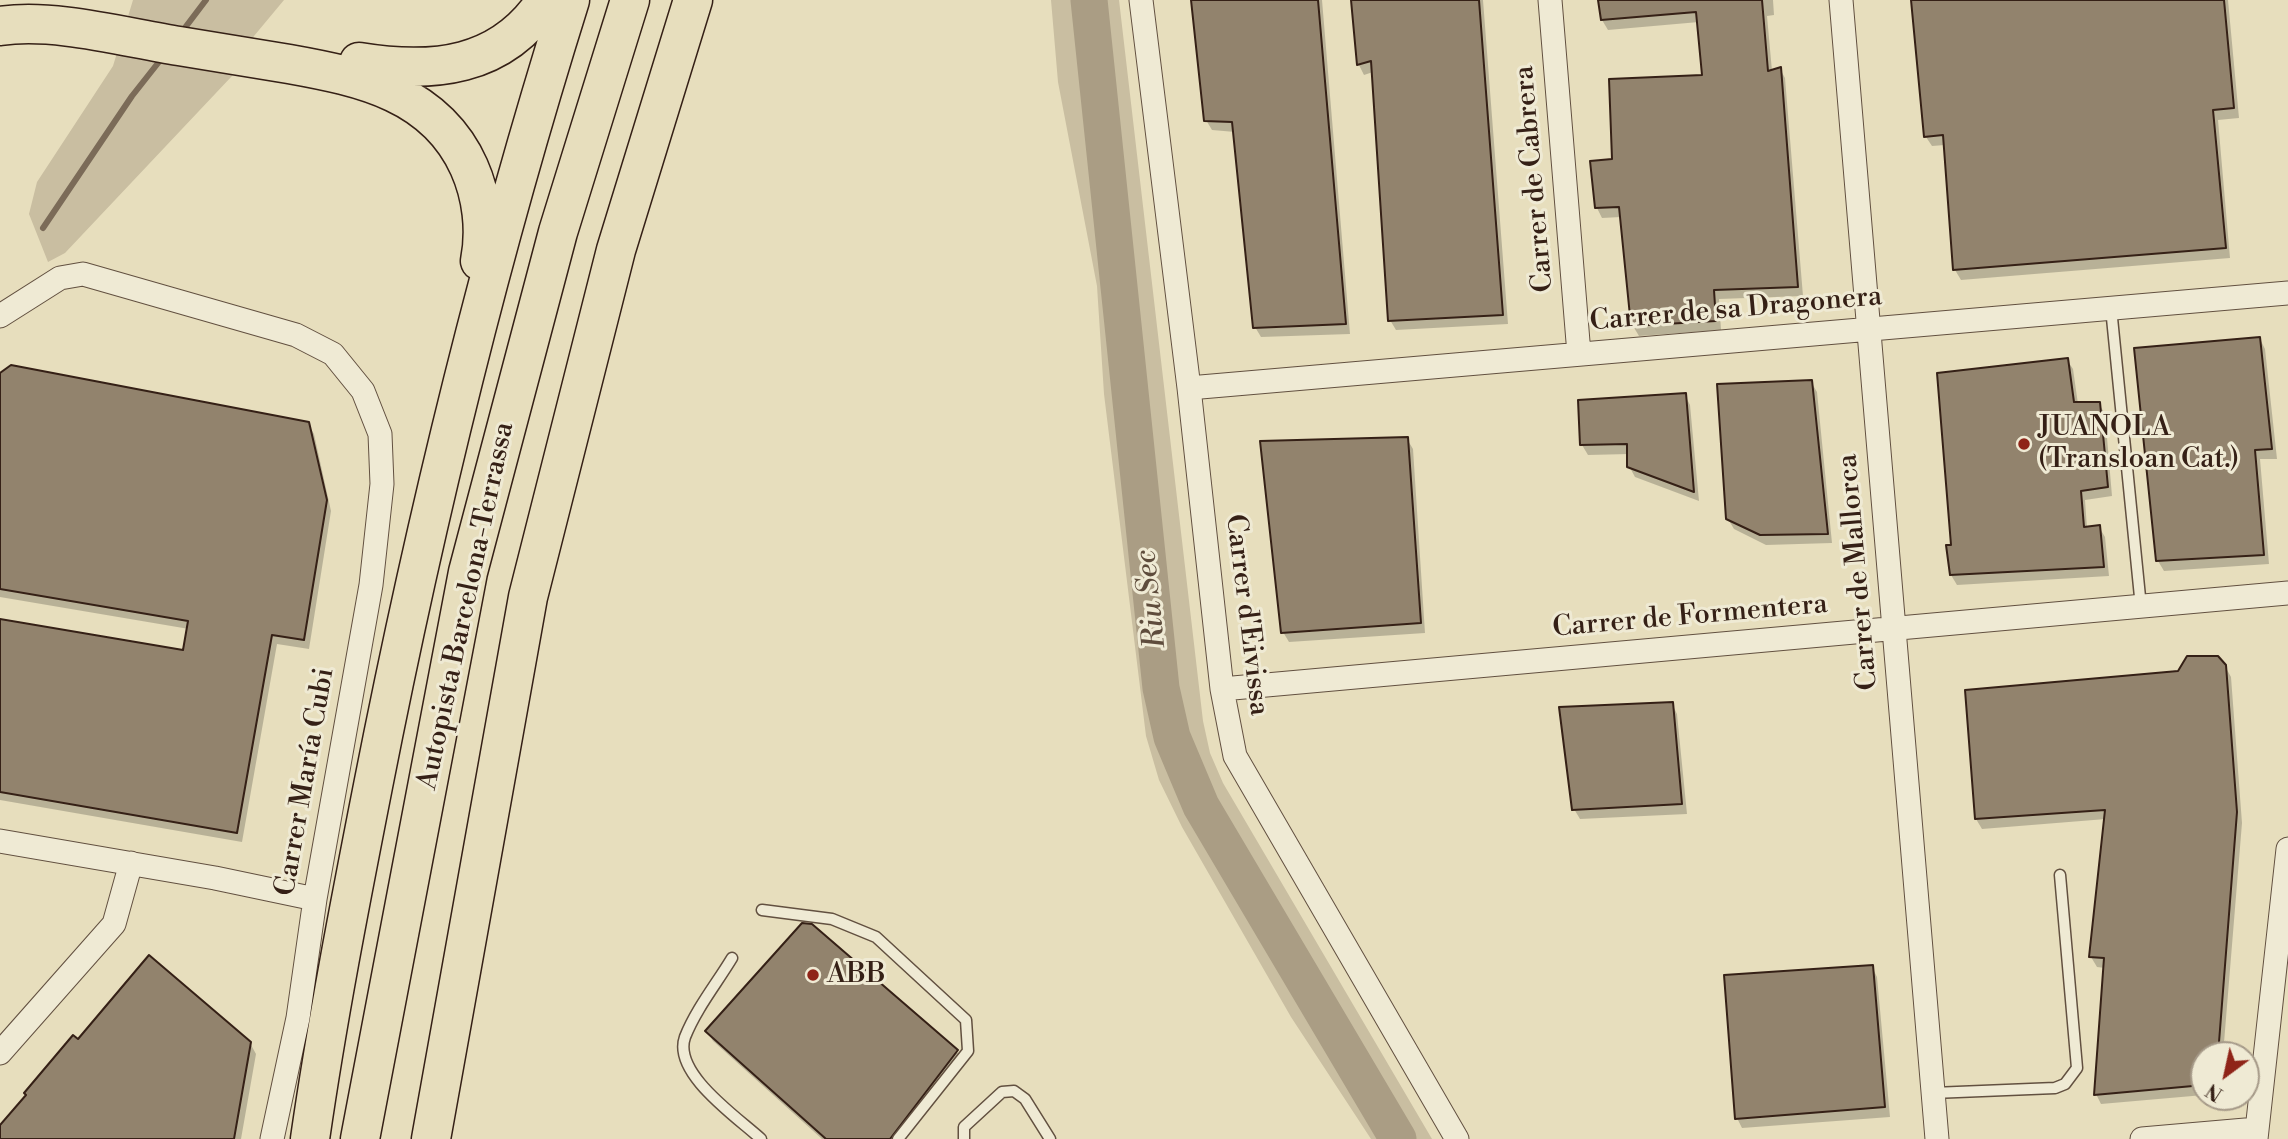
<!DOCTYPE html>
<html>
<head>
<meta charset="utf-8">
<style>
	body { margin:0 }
	#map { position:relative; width:2288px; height:1139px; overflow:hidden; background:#e7debd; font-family:"Libre Bodoni",serif }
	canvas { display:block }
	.north { position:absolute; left:2190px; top:1041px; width:70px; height:70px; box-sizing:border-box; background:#efead4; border:2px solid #a59988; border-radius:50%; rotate:213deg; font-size:19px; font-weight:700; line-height:28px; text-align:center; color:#352016 }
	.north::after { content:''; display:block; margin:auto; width:24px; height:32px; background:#8f2418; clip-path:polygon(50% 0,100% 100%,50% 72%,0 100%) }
</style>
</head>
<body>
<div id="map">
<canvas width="2288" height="1139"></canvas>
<div class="north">N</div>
</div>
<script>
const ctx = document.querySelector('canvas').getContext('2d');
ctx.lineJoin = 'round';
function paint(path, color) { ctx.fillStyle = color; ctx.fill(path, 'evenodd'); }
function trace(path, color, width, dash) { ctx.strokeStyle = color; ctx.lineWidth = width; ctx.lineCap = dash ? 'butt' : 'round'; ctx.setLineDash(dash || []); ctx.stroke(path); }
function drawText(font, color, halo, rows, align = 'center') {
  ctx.font = font + ' "Libre Bodoni",serif'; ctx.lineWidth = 6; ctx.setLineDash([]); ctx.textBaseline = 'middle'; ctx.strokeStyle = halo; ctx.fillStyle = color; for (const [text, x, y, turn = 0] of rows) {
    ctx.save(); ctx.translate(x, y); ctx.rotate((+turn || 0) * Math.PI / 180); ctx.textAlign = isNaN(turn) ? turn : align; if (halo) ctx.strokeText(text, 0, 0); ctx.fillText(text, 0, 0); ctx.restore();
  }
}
const green = new Path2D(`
	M133 0H284L254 36 232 76 65 253 48 262 29 214 37 182 113 66Z
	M1051 0H1119L1203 721 1210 753 1223 783 1432 1139H1371L1291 1017 1182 827 1159 780 1146 736 1104 394 1097 286 1058 82Z`);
const shadow = new Path2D(`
	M1193 0H1322L1350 334 1261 337 1255 327 1235 132 1212 130 1206 120Z
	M1353 0H1483L1508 324 1396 330 1390 320 1373 72 1364 75 1359 65Z
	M1600 0H1773L1774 15 1767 16 1772 71 1780 69 1785 78 1803 296 1719 299 1721 330 1639 336 1633 326 1621 217 1602 218 1597 208 1614 160 1704 76 1699 22 1608 30 1602 20Z
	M1912 0H2228L2239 118 2218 120 2230 258 1961 280 1955 270 1945 145 1932 146 1926 137Z
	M2260 339 2265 349 2277 459H2260L2269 564 2164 571 2158 561Z
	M2067 360 2073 369 2078 404H2099L2105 414 2112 496 2085 500 2087 528 2099 527 2105 537 2109 576 1957 585 1951 575 1948 547 1953 546Z
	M0 375 308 424 314 434 331 511 309 649 277 644 242 842 0 800V619L185 652 189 629 0 597Z
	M1811 382 1817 392 1832 543 1766 545 1734 529 1728 519Z
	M1685 395 1690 405 1699 501 1635 477 1629 466V454L1588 455 1582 445Z
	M1407 439 1413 449 1425 633 1289 642 1283 632Z
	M2225 666 2231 677 2242 823 2223 1055H2204V1095L2101 1104 2096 1094 2105 968 2097 967 2091 957 2106 819 1982 829 1976 819 1967 691Z
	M1672 704 1677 714 1687 814 1580 819 1574 809Z
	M811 926 957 1052 963 1061 901 1139H822L713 1041 707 1031Z
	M1872 967 1877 977 1890 1117 1742 1128 1737 1118Z
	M73 1037 78 1041 250 1043 256 1054 241 1139H0V1126Z`);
const stream = new Path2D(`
	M181 33 206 0
	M43 228 132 96 162 58`);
const river = new Path2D(`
	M1089 0 1161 688 1172 737 1201 806 1398 1139`);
const building = new Path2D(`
	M1191 0H1318L1346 324 1253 328 1232 122 1204 121Z
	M1351 0H1479L1503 315 1388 321 1371 61 1357 65Z
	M1598 0H1762L1768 71 1781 67 1798 287 1714 290 1716 321 1631 326 1619 207 1595 208 1590 161 1612 159 1609 79 1702 75 1696 12 1601 20Z
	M1911 0H2224L2234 108 2213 110 2226 248 1953 270 1943 135 1924 137Z
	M2260 337 2272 449 2255 450 2264 555 2156 561 2134 348Z
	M2068 358 2074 402H2100L2108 487 2081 491 2084 527 2100 525 2104 567 1950 575 1946 545H1951L1937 373Z
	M11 365 309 422 327 500 304 640 272 635 237 833 0 792V619L183 650 188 621 0 589V373Z
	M1812 380 1828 534 1760 535 1726 519 1717 384Z
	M1686 393 1694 492 1627 467V444L1580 445 1578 400Z
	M1408 437 1421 623 1281 633 1260 441Z
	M2187 656H2218L2226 665 2237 812 2218 1055H2204V1085L2094 1095 2104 958 2089 957 2105 810 1975 819 1965 690 2178 671Z
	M1673 702 1682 804 1572 810 1559 707Z
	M802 923 812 924 958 1050 890 1139H826L705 1031Z
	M149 955 251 1042 234 1139H0V1125L26 1095 24 1093 73 1035 78 1039Z
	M1873 965 1885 1107 1735 1119 1724 975Z`);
const service = new Path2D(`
	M2111 308 2141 607
	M762 910 832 919 876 937 966 1020 968 1051 898 1139
	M732 958C717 983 696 1009 685 1037 672 1073 737 1117 761 1139
	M1933 1093 2055 1088 2065 1084 2077 1068 2060 875
	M964 1139V1127L1002 1092 1014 1091 1025 1099 1050 1139`);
const minor = new Path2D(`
	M1141 0 1189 388 1222 689 1235 756 1457 1139
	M1550 0 1579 354
	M1841 0 1937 1139
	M0 316 60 278 83 274 296 335 333 354 363 391 380 434 382 484 371 585 315 899 298 1018 272 1139
	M1189 388 2288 293
	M1222 689 2288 593
	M0 841 215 878 315 899
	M0 1053 114 924 131 863
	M2142 1139 2257 1129
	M2256 1139 2288 849`);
const motorway = new Path2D(`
	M0 26C55 18 123 37 179 46 216 52 252 58 289 64 362 77 436 93 469 167 482 196 486 230 480 261
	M359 62C432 74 502 68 546 0
	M310 1139C327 1021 350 903 373 786 425 521 489 258 570 0
	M360 1139 468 572 558 232 630 0
	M431 1139 528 597 616 250 693 0`);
const markers = [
	[2024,444,7,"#8f2418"],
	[813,975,7,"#8f2418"]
];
const streetNames = [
	["Carrer de Cabrera",1535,179,-95],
	["Carrer de sa Dragonera",1736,310,-5],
	["Carrer de Mallorca",1859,572,-95],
	["Autopista Barcelona-Terrassa",467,606,-78],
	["Carrer d'Eivissa",1246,615,83],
	["Carrer de Formentera",1690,617,-5],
	["Carrer María Cubi",306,782,-80]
];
const poiNames = [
	["JUANOLA",2038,428],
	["(Transloan Cat.)",2038,460],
	["ABB",827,975]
];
const waterNames = [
	["Riu Sec",1152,599,-96]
];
paint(green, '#c9bea1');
paint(shadow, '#0003');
trace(stream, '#7b6b58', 6);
trace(river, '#aa9d84', 37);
paint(building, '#92836d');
trace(building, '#352016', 2);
trace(service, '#625040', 13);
trace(minor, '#625040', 25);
trace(motorway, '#352016', 41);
trace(service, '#efead4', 10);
trace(minor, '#efead4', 23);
trace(motorway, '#e7debd', 38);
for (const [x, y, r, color] of markers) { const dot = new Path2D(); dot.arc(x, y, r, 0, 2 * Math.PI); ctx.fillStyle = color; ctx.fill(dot); trace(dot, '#efead4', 2.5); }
drawText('28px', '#352016', '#efead4', streetNames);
drawText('28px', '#352016', '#efead4', poiNames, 'left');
drawText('italic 30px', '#5e4c3c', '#efead4', waterNames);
</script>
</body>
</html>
